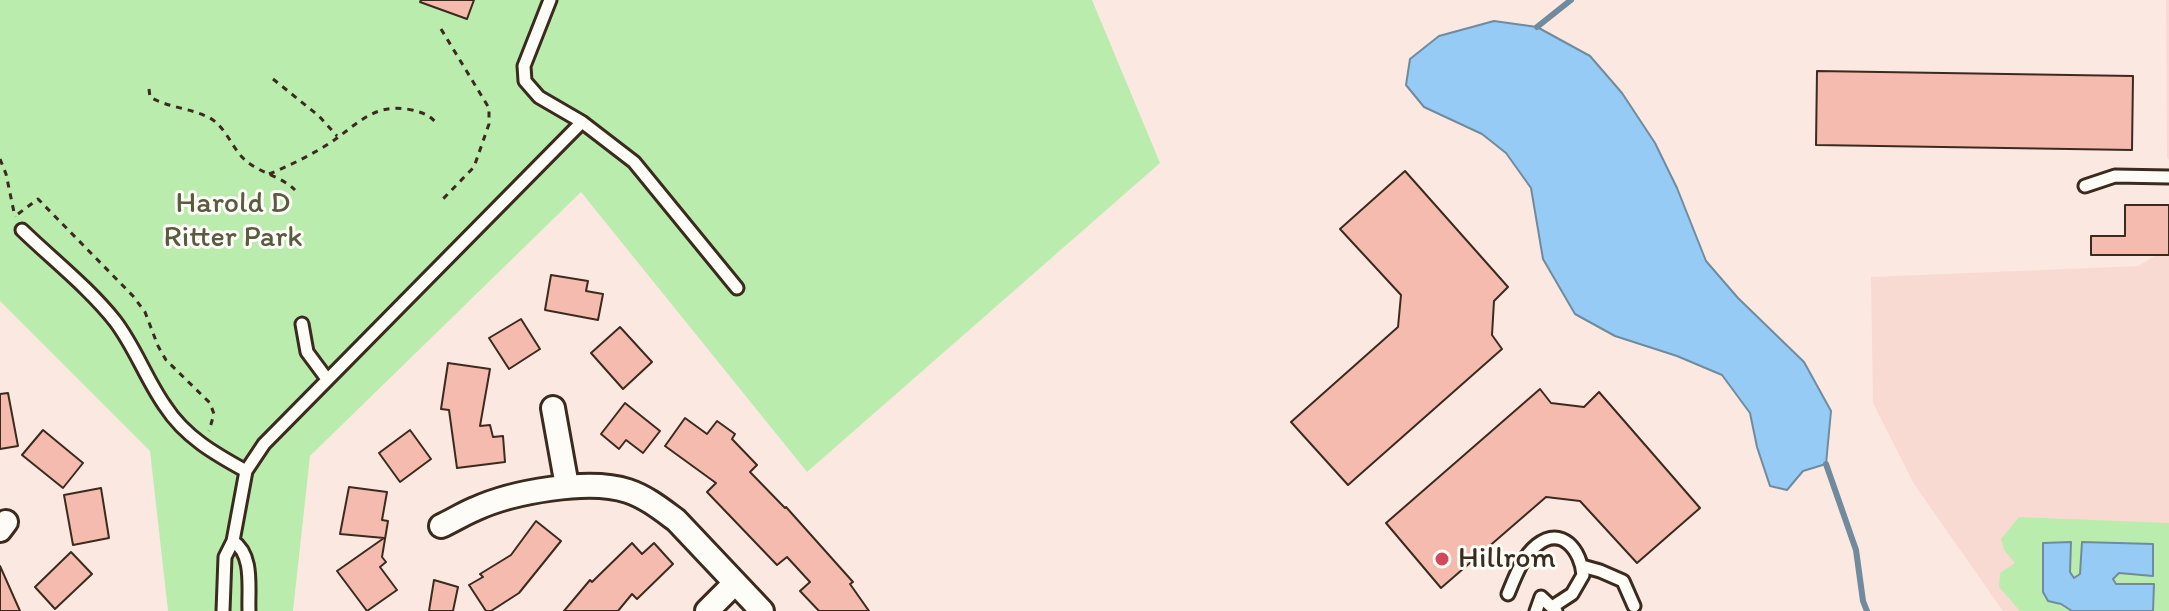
<!DOCTYPE html>
<html>
<head>
<meta charset="utf-8">
<style>
	body { margin:0 }
	canvas { display:block; background:#fbe8e1 }
</style>
</head>
<body>
<canvas width="2169" height="611"></canvas>
<script>
const ctx = document.querySelector('canvas').getContext('2d');
ctx.lineJoin = 'round';
function paint(path, color) { ctx.fillStyle = color; ctx.fill(path, 'evenodd'); }
function trace(path, color, width, dash) { ctx.strokeStyle = color; ctx.lineWidth = width; ctx.lineCap = dash ? 'butt' : 'round'; ctx.setLineDash(dash || []); ctx.stroke(path); }
function drawText(font, color, halo, rows, align = 'center') {
  ctx.font = font + ' Itim,sans-serif'; ctx.lineWidth = 6; ctx.setLineDash([]); ctx.textBaseline = 'middle'; ctx.strokeStyle = halo; ctx.fillStyle = color; for (const [text, x, y, turn = 0] of rows) {
    ctx.save(); ctx.translate(x, y); ctx.rotate((+turn || 0) * Math.PI / 180); ctx.textAlign = isNaN(turn) ? turn : align; if (halo) ctx.strokeText(text, 0, 0); ctx.fillText(text, 0, 0); ctx.restore();
  }
}
const built = new Path2D(`
	M2166 0H2169V160L2167 158Z
	M2169 246V611H2003L1914 484 1873 403 1871 277 2139 266Z`);
const green = new Path2D(`
	M0 0H1092L1160 163 807 472 581 192 310 456 293 611H168L150 451 0 301Z
	M2019 517 2169 523V611H2153V584H2116L2113 579 2153 544 2074 578 2044 543 2043 592 2045 598 2072 611H2020L1999 587 2000 573 2015 563 2004 550 2001 539Z`);
const water = new Path2D(`
	M1494 21 1537 27 1590 56 1622 93 1655 143 1677 188 1706 261 1738 298 1804 362 1831 411 1826 464 1803 471 1787 490 1770 486 1757 447 1750 413 1722 375 1677 356 1615 336 1575 314 1543 259 1531 188 1506 153 1482 134 1424 107 1406 85 1410 59 1439 36Z
	M2071 542 2070 572 2074 578 2080 574 2082 542 2153 544V576L2119 573 2113 579 2116 584H2154L2153 611H2072L2061 604 2048 601 2043 592V543Z`);
const stream = new Path2D(`
	M1537 27 1571 0
	M1826 464 1856 550 1863 601 1867 611`);
const building = new Path2D(`
	M421 0H474L467 19 420 2Z
	M1817 71 2133 76 2132 150 1816 145Z
	M1405 171 1508 287 1494 301 1492 335 1502 349 1348 485 1291 422 1398 327 1401 295 1340 229Z
	M2125 205H2169V255H2091V236H2125Z
	M551 275 588 281 586 291 603 294 598 320 545 310Z
	M521 319 540 349 509 369 489 338Z
	M620 327 652 362 623 389 591 353Z
	M448 363 490 369 480 426 490 425 493 437 503 436 505 462 457 468 449 410 441 409Z
	M1540 389 1551 403 1584 407 1599 392 1700 508 1637 563 1580 501 1546 497 1441 588 1386 523Z
	M8 393 18 446 0 449V394Z
	M625 403 660 431 643 453 626 440 619 449 601 434Z
	M685 418 707 434 717 421 735 434 732 439 757 465 750 472 785 508 786 507 853 582 850 584 869 611H819L800 591 810 582 787 557 777 565 707 492 716 483 665 446Z
	M43 430 83 463 63 488 22 455Z
	M410 430 431 459 400 482 379 453Z
	M349 487 387 492 382 520 388 521 382 557 386 562 380 567 397 590 367 611 337 571 384 538 340 534Z
	M101 488 109 538 73 545 64 495Z
	M536 521 561 541 519 593 491 611H486L469 585 483 577 480 574 511 555Z
	M632 543 642 554 654 543 673 564 637 599 632 594 618 611H564L590 580 592 582Z
	M71 552 92 574 55 609 35 587Z
	M0 566 20 611H0Z
	M434 580 458 587 453 611H429Z`);
const path = new Path2D(`
	M441 29 489 108V124L474 167 442 200
	M273 79 319 116 337 136
	M149 89 150 97C169 108 191 108 210 118 225 127 231 145 242 157 257 173 280 175 295 190
	M0 159 6 174 15 217
	M269 174C289 166 311 155 330 143 358 124 374 102 412 110 424 113 430 115 438 125
	M18 214 38 199 133 296 145 312 158 346 166 360 210 403 214 414 209 431`);
const lane = new Path2D(`
	M550 0 524 66 525 81 539 97 582 122
	M2085 186 2115 176 2169 177
	M22 230C52 259 89 288 115 321 135 347 146 379 165 406 185 437 215 454 246 471
	M302 324 307 352 327 379
	M233 541 246 471 264 444 582 122 634 162 737 288
	M1582 566 1600 571 1623 581 1634 606
	M1508 594C1515 577 1522 557 1537 545 1562 525 1581 551 1583 575L1572 594 1552 607
	M223 611 225 557 233 541C254 555 248 588 249 611
	M1536 611 1541 597 1556 611`);
const street = new Path2D(`
	M553 408 567 486
	M441 526C452 521 463 514 475 509 512 492 589 478 628 491 646 497 661 509 676 520L762 611
	M0 530 6 522
	M707 611 735 583`);
const markers = [
	[1442,559,8,"#d1495b"]
];
const parkNames = [
	["Harold D",233,204],
	["Ritter Park",233,238]
];
const poiNames = [
	["Hillrom",1458,559]
];
paint(built, '#f9dad2');
paint(green, '#baedad');
paint(water, '#95cbf4');
trace(water, '#718b9e', 2);
trace(stream, '#718b9e', 6);
paint(building, '#f5bbae');
trace(building, '#3b2a1e', 2);
trace(lane, '#3b2a1e', 17);
trace(street, '#3b2a1e', 28);
trace(path, '#3b2a1e', 3, [6, 6]);
trace(lane, '#fdfcf7', 11);
trace(street, '#fdfcf7', 22);
for (const [x, y, r, color] of markers) { const dot = new Path2D(); dot.arc(x, y, r, 0, 2 * Math.PI); ctx.fillStyle = color; ctx.fill(dot); trace(dot, '#fdfcf7', 3); }
drawText('30px', '#5b5b42', '#fdfcf7', parkNames);
drawText('30px', '#3b2a1e', '#fdfcf7', poiNames, 'left');
</script>
</body>
</html>
